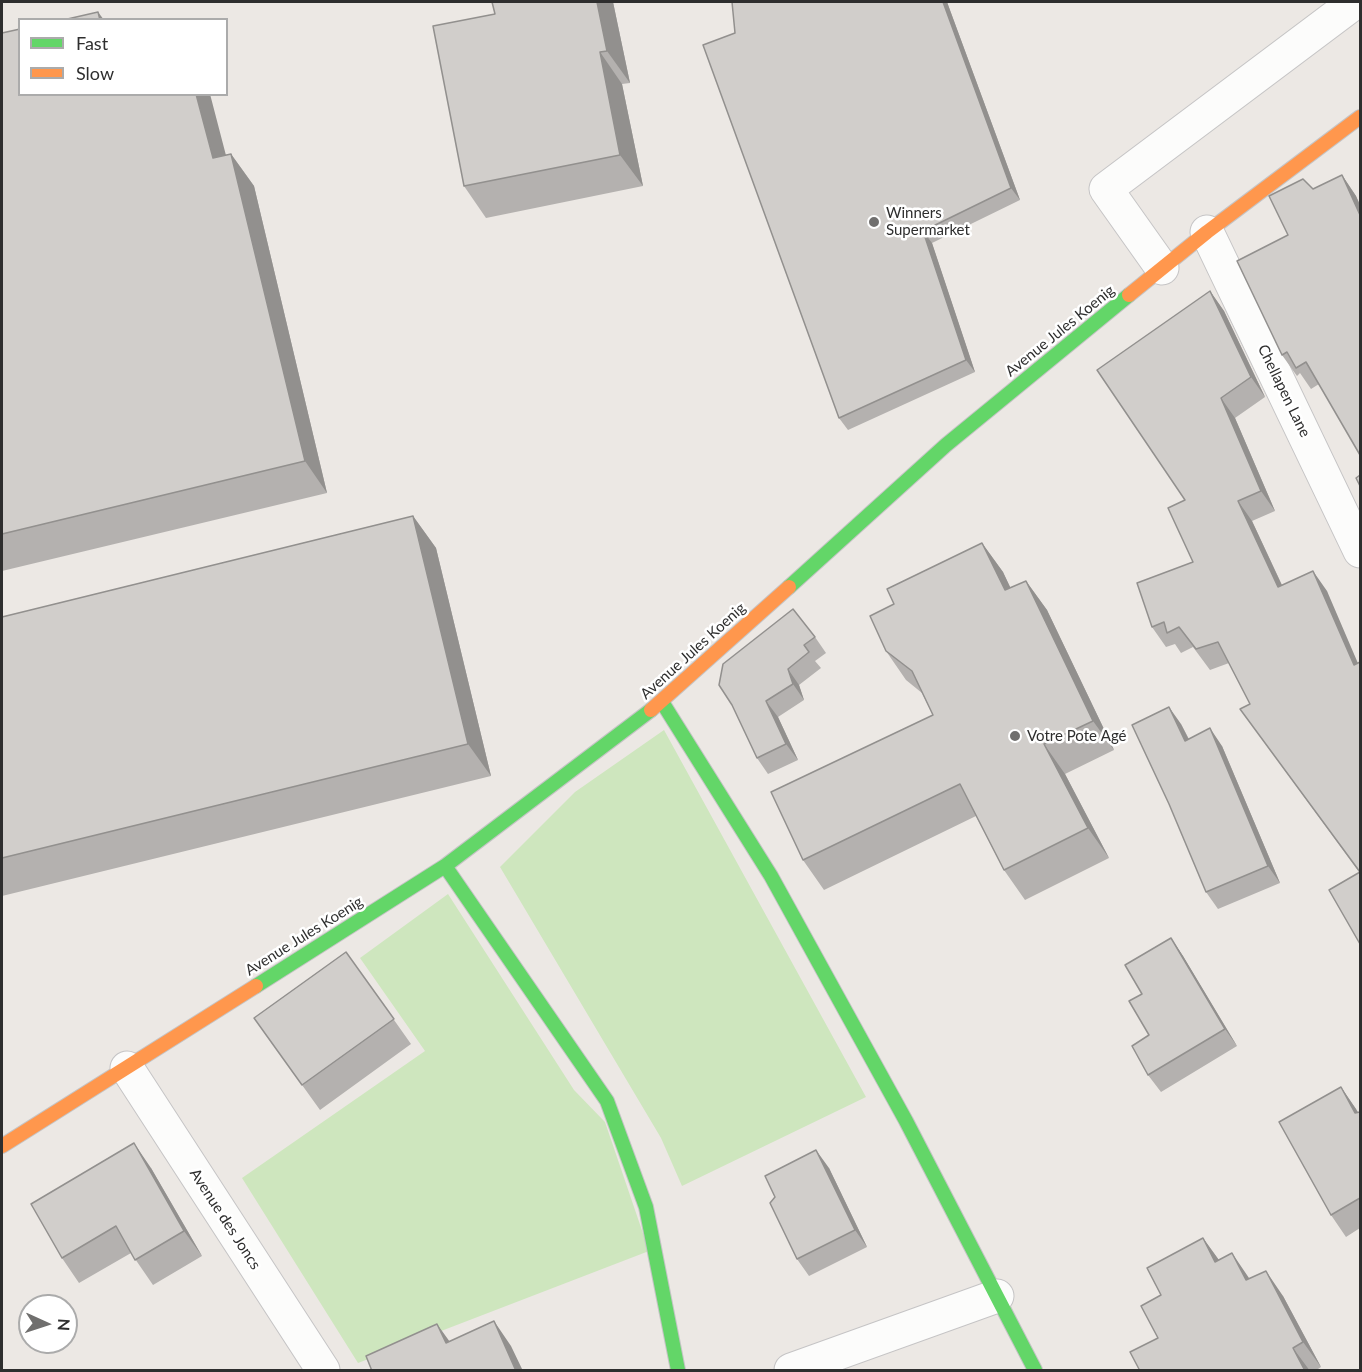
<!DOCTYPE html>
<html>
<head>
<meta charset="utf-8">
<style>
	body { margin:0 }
	#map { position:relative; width:1362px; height:1372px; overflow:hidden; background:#ece8e4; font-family:Lato,sans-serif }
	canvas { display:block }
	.frame { position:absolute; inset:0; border:3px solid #2e2e2e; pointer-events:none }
	.legend { position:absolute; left:18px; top:18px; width:210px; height:78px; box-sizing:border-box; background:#fff; border:2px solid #ababab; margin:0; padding:8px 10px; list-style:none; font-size:18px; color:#2e2e2e }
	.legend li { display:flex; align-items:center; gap:12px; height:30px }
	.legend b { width:30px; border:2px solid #ababab }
	.north { position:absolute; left:18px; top:1294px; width:60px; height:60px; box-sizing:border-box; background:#fff; border:2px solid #ababab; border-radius:50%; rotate:93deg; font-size:16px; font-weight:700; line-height:24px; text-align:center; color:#2e2e2e }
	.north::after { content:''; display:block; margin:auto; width:21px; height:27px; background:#706f6e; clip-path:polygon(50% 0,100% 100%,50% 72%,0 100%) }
</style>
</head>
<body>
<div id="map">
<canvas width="1362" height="1372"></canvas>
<div class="frame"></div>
<ul class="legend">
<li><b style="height:8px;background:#63d668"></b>Fast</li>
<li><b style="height:8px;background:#ff974d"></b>Slow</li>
</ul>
<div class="north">N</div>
</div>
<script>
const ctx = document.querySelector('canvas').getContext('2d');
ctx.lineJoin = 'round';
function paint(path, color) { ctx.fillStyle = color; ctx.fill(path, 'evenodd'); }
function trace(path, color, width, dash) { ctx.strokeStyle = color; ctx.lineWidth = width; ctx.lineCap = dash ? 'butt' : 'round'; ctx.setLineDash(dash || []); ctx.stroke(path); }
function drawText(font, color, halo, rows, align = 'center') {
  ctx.font = font + ' Lato,sans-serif'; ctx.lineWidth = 5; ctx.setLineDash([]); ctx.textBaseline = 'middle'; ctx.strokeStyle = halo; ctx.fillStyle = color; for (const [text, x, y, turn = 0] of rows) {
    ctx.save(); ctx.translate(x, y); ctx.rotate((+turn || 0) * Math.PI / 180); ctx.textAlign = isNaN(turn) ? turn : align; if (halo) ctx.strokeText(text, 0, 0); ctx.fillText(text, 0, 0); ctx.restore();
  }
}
const green = new Path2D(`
	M664 730 866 1097 682 1186 661 1138 500 867 575 792Z
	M448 894 574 1090 605 1122 649 1251 358 1363 242 1178 425 1051 360 958Z`);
const street = new Path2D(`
	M1207 232 1360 551
	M1162 268 1106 189 1355 2
	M127 1068 323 1370
	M791 1370 997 1296`);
const fast = new Path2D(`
	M789 587 946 445 1129 295
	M662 702 771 876 906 1121 1035 1370
	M445 866 607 1101 646 1207 678 1370
	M256 986 445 866 651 710`);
const slow = new Path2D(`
	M1129 295 1207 232 1360 117
	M651 710 789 587
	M2 1146 256 986`);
const wall = new Path2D(`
	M492 2H613L630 83 622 84 643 186 486 218 464 186 495 14Z
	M732 2H947L1020 200 932 243 975 372 848 430 839 418 735 33Z
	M2 33 226 155 231 154 254 186 327 493 2 571Z
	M1342 175 1356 196 1360 205V455L1319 384 1311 389 1300 373 1297 376 1282 355 1288 235 1313 189Z
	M1210 291 1224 311 1265 397 1235 418 1275 511 1252 521 1282 585 1327 591 1359 872 1240 709 1250 704 1229 663 1210 670 1193 647 1181 653 1175 644 1166 647 1152 627 1193 562 1185 500Z
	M413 516 436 548 491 776 2 896V617Z
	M982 543 1003 572 1010 588 1026 581 1047 610 1114 750 1065 774 1109 858 1025 900 1004 870 976 816 824 890 803 860 933 715 922 693 906 680 886 651Z
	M793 609 815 637 826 653 815 661 821 668 799 685 804 700 778 717 798 760 768 774 757 758 732 705Z
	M1181 724 1189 739 1222 746 1280 883 1218 909 1206 892Z
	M1171 938 1183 956 1237 1046 1161 1092 1148 1075 1149 1035 1142 994Z
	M346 952 411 1044 320 1110 254 1018Z
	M1341 1087 1358 1112H1360V1228L1346 1237 1331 1215Z
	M151 1168 202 1256 153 1285 131 1253 79 1283 62 1258Z
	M829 1168 867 1247 809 1276 797 1259Z
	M1203 1238 1219 1260 1250 1279 1283 1296 1321 1367 1315 1371H1140L1158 1338 1161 1295Z`);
const shadedWall = new Path2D(`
	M597 2H613L630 83 607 51Z
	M943 2H947L1020 200 1011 188Z
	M98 12 104 20H100Z
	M600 52 622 84 643 186 620 155Z
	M196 94H210L235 190 213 158Z
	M231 154 254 186 327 493 305 461Z
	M1342 175 1356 196 1360 205V215Z
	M923 231 932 243 975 372 966 360Z
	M1210 291 1224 311 1265 397 1251 377Z
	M1221 398 1235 418 1275 511 1261 491Z
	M1238 501 1252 521 1292 607 1278 587Z
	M413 516 436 548 491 776 468 744Z
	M982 543 1003 572 1026 620 1005 590Z
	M1313 571 1327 591 1360 668 1354 665Z
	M1026 581 1047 610 1114 750 1093 721Z
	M788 669 799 685 804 700 793 684Z
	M766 701 778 717 798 760 786 744Z
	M1169 707 1181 724 1198 758 1185 741Z
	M1210 728 1222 746 1280 883 1268 866Z
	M1044 744 1065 774 1109 858 1088 828Z
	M1171 938 1183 956 1237 1046 1225 1029Z
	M1341 1087 1356 1109 1360 1117 1355 1113Z
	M134 1143 151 1168 202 1256 184 1231Z
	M816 1150 829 1168 867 1247 855 1230Z
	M1203 1238 1221 1263 1215 1262Z
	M1232 1253 1249 1278 1264 1306 1246 1280Z
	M1266 1271 1283 1296 1321 1367 1303 1342Z
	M494 1321 511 1346 523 1371H516Z
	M437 1324 455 1349 446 1343Z
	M1293 1348 1310 1371H1305Z`);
const building = new Path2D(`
	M492 2H597L607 51 600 52 620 155 464 186 433 26 495 14Z
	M732 2H943L1011 188 923 231 966 360 839 418 703 45 735 33Z
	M98 12 100 20H63Z
	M20 29V94H196L213 158 231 154 305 461 2 534V33Z
	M1342 175 1360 215V455L1306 362 1296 368 1287 352 1282 355 1237 261 1288 235 1269 196 1303 179 1313 189Z
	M1210 291 1251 377 1221 398 1261 491 1238 501 1278 587 1313 571 1354 665 1360 662V944L1329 890 1360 872 1240 709 1250 704 1218 642 1196 649 1179 627 1167 633 1164 622 1152 627 1137 583 1193 562 1168 508 1185 500 1097 370Z
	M1360 475V486L1356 478Z
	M413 516 468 744 2 858V617Z
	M982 543 1005 590 1026 581 1093 721 1044 744 1088 828 1004 870 960 784 803 860 771 792 933 715 912 671 886 651 870 616 894 604 887 589Z
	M793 609 815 637 804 645 809 652 788 669 793 684 766 701 786 744 757 758 732 705 719 685 723 664Z
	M1169 707 1185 741 1210 728 1268 866 1206 892 1169 804 1132 725Z
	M1171 938 1225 1029 1148 1075 1132 1046 1149 1035 1129 1001 1142 994 1125 965Z
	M346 952 394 1019 302 1085 254 1018Z
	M1341 1087 1355 1113 1360 1112V1198L1331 1215 1279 1122Z
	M134 1143 184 1231 135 1260 116 1226 62 1258 31 1204Z
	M816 1150 855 1230 797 1259 770 1203 775 1197 765 1176Z
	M1203 1238 1215 1262 1232 1253 1246 1280 1266 1271 1303 1342 1293 1348 1305 1371H1140L1130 1352 1158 1338 1141 1306 1161 1295 1147 1268Z
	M494 1321 516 1371H372L366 1356 437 1324 446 1343Z`);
const markers = [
	[874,222,6,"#706f6e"],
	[1015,736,6,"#706f6e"]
];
const poiNames = [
	["Winners",886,213],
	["Supermarket",886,230],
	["Votre Pote Agé",1027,736]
];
const streetNames = [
	["Avenue Jules Koenig",1060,331,-39],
	["Chellapen Lane",1284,391,64],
	["Avenue Jules Koenig",693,651,-42],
	["Avenue Jules Koenig",304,936,-32],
	["Avenue des Joncs",225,1219,57]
];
paint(green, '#cee6be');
trace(street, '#c5c4c5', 35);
trace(fast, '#c5c4c5', 16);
trace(slow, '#c5c4c5', 16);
trace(street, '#fcfcfb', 33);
trace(fast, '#63d668', 14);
trace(slow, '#ff974d', 14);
paint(wall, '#b4b1af');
paint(shadedWall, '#92908e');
paint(building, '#d1cecb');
trace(building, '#92908e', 1.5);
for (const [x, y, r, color] of markers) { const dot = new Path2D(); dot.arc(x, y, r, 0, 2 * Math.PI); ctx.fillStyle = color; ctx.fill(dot); trace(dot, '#fff', 2); }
drawText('15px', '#2e2e2e', '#fff', poiNames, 'left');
drawText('15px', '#2e2e2e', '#fff', streetNames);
</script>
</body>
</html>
